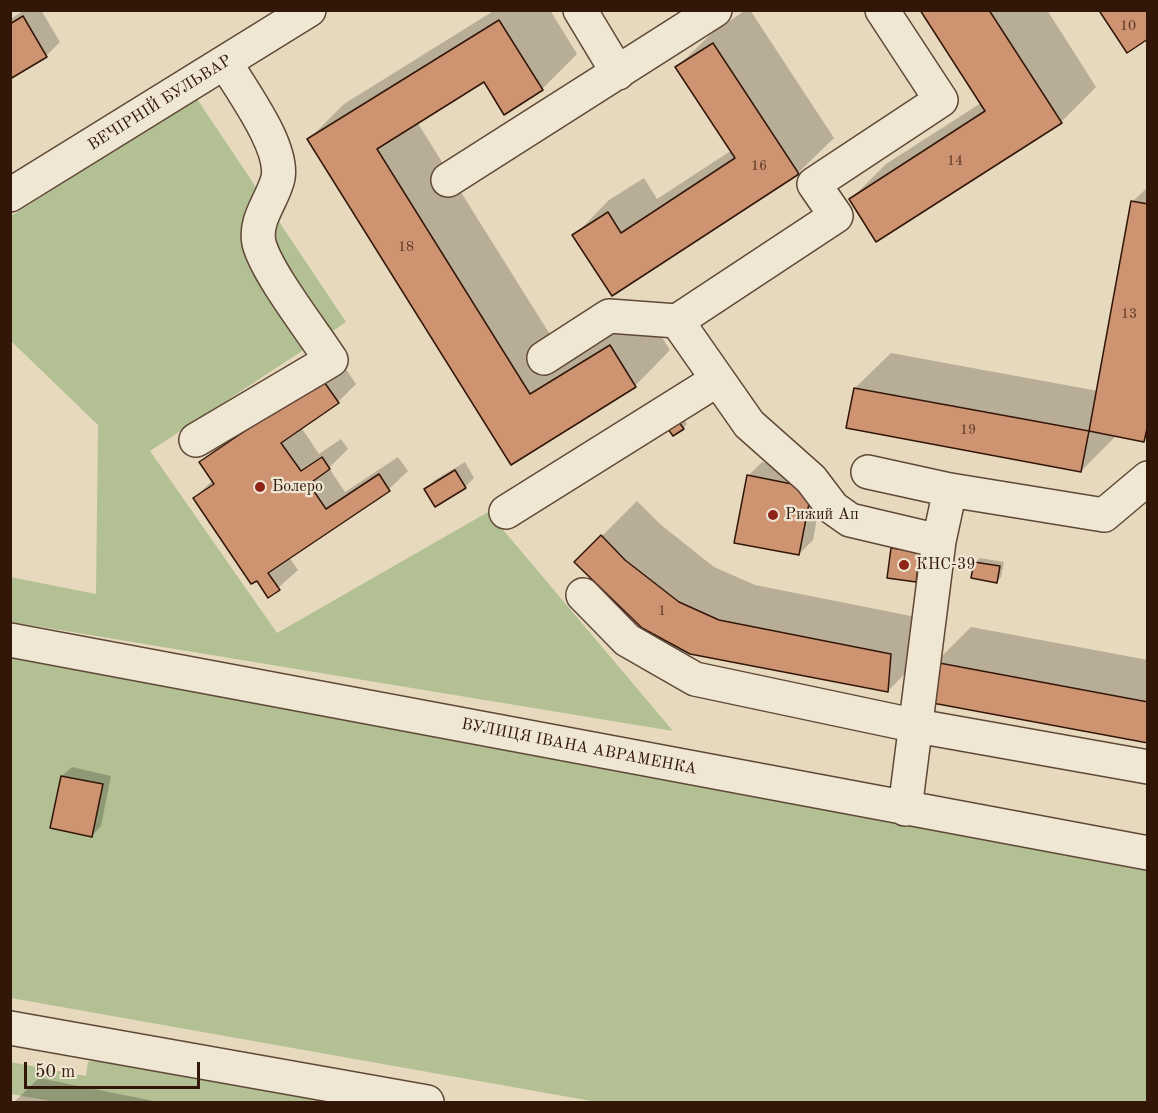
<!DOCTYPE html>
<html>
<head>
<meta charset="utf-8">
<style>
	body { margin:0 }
	#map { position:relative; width:1158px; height:1113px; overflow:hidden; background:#e7d9bd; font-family:"Old Standard TT",serif }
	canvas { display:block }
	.frame { position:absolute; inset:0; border:12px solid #321709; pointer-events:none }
	.scale { position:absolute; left:24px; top:1062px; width:176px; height:27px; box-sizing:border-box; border:3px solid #321709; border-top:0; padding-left:8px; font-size:18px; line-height:21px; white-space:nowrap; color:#321709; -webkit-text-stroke:4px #efe6d4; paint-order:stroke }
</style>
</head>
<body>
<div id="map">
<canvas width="1158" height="1113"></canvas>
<div class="frame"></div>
<div class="scale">50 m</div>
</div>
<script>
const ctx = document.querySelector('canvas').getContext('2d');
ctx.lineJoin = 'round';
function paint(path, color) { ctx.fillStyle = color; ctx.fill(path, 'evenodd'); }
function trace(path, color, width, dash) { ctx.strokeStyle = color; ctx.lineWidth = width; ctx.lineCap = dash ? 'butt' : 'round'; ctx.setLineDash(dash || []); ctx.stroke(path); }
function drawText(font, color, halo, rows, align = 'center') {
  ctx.font = font + ' "Old Standard TT",serif'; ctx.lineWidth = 4.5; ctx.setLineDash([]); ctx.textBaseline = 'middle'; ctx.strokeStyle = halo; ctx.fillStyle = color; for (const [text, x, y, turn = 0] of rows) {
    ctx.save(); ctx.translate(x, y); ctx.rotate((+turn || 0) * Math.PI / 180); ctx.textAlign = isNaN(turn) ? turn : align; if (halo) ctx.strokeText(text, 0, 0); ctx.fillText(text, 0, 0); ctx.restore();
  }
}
const green = new Path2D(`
	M197 99 346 322 150 451 277 633 488 512 673 731 11 622 10 577 96 594 98 425 11 341V216Z
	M10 653 1147 860V1102H597L11 998Z
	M121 1054 400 1102H57L11 1094 10 1062 86 1076 88 1062Z`);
const shadow = new Path2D(`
	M25 10H41L60 42 46 56 10 77V19Z
	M495 10H550L577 54 542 89 484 80 417 122 566 360 645 311 670 350 635 386 511 462 309 139 344 104Z
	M746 10H750L834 138 798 173 613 294 574 236 609 200 644 178 657 199 732 150 677 67 713 32Z
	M922 10H1047L1096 87 1061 122 851 199 886 164 981 103Z
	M1148 187V437L1144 440 1117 435 1081 471 855 388 891 353 1098 391 1132 202Z
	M341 362 356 384 338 402 301 427 319 454 341 439 348 449 329 468 345 492 398 457 408 471 389 489 289 557 298 570 269 596 194 498 213 480 201 463 219 444Z
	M684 419 687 424 683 428 670 429Z
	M465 462 474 478 465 487 426 489 435 480Z
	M762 462 825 474 813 540 799 554 748 476Z
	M637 501 660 524 714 567 755 585 926 619 923 655 888 691 690 652 602 536Z
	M902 539 929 543 925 571 916 580 892 549Z
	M980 558 1004 562 1001 577 997 581 976 562Z
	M971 627 1148 660V741L935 663Z
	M72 767 111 776 101 826 92 836 62 776Z
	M39 1078 159 1102H14Z`);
const building = new Path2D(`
	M920 10H989L1062 123 876 242 849 199 985 111Z
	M1103 10H1148V39L1127 53 1100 12Z
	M23 16 47 57 10 79V24Z
	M499 20 543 90 504 115 484 82 377 149 530 394 610 345 636 387 511 465 307 139Z
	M713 43 799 174 612 296 572 235 608 212 621 233 735 158 675 67Z
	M1131 201 1148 204V424L1144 442 1089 431Z
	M322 379 339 403 281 443 301 471 322 457 330 469 309 484 326 509 379 474 390 491 268 573 280 590 268 598 257 581 251 584 193 498 214 484 199 462Z
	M854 388 1089 431 1081 472 846 428Z
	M679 422 684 429 673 436 668 429Z
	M455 470 466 488 435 507 424 489Z
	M747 475 812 488 799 555 734 543Z
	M601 535 625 560 679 602 719 620 891 654 888 692 690 654 642 628 574 562Z
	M891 548 920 552 916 582 887 578Z
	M974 562 1000 566 997 583 971 578Z
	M934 662 1148 702V743L927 702Z
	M61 776 103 784 92 837 50 828Z`);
const minor = new Path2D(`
	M580 10 618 73
	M448 180 715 10
	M10 195 309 10
	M677 321 749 424 811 479 833 508 850 520 939 541
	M544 358 609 316 677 321 836 216 814 184 941 100 882 10
	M196 440 331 360C313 332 266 272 259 243 254 219 273 200 278 178 284 146 241 90 225 62
	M868 472 950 490 1104 515 1148 478
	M506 512 717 380
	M583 595 627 640 695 679 917 726 1148 767
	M10 640 1148 853
	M905 809 939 541 950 490
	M10 1028 427 1102`);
const markers = [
	[260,487,6,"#8f2418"],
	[773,515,6,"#8f2418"],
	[904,565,6,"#8f2418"]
];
const numberNames = [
	["10",1128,26],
	["14",955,161],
	["16",759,166],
	["18",406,247],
	["13",1129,314],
	["19",968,430],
	["1",662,611]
];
const streetNames = [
	["ВЕЧІРНІЙ БУЛЬВАР",160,103,-32],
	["ВУЛИЦЯ ІВАНА АВРАМЕНКА",579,747,11]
];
const poiNames = [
	["Болеро",272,487],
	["Рижий Ап",785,515],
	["КНС-39",916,565]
];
paint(green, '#b3c093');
paint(shadow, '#0003');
paint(building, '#ce9472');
trace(building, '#321709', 1.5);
trace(minor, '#5f4836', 36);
trace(minor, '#efe6d4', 33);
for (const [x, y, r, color] of markers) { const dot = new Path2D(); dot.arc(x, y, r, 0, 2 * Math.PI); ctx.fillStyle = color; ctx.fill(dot); trace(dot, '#efe6d4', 2); }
drawText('14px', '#593623', null, numberNames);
drawText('16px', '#321709', '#efe6d4', streetNames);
drawText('16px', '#321709', '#efe6d4', poiNames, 'left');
</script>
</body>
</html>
